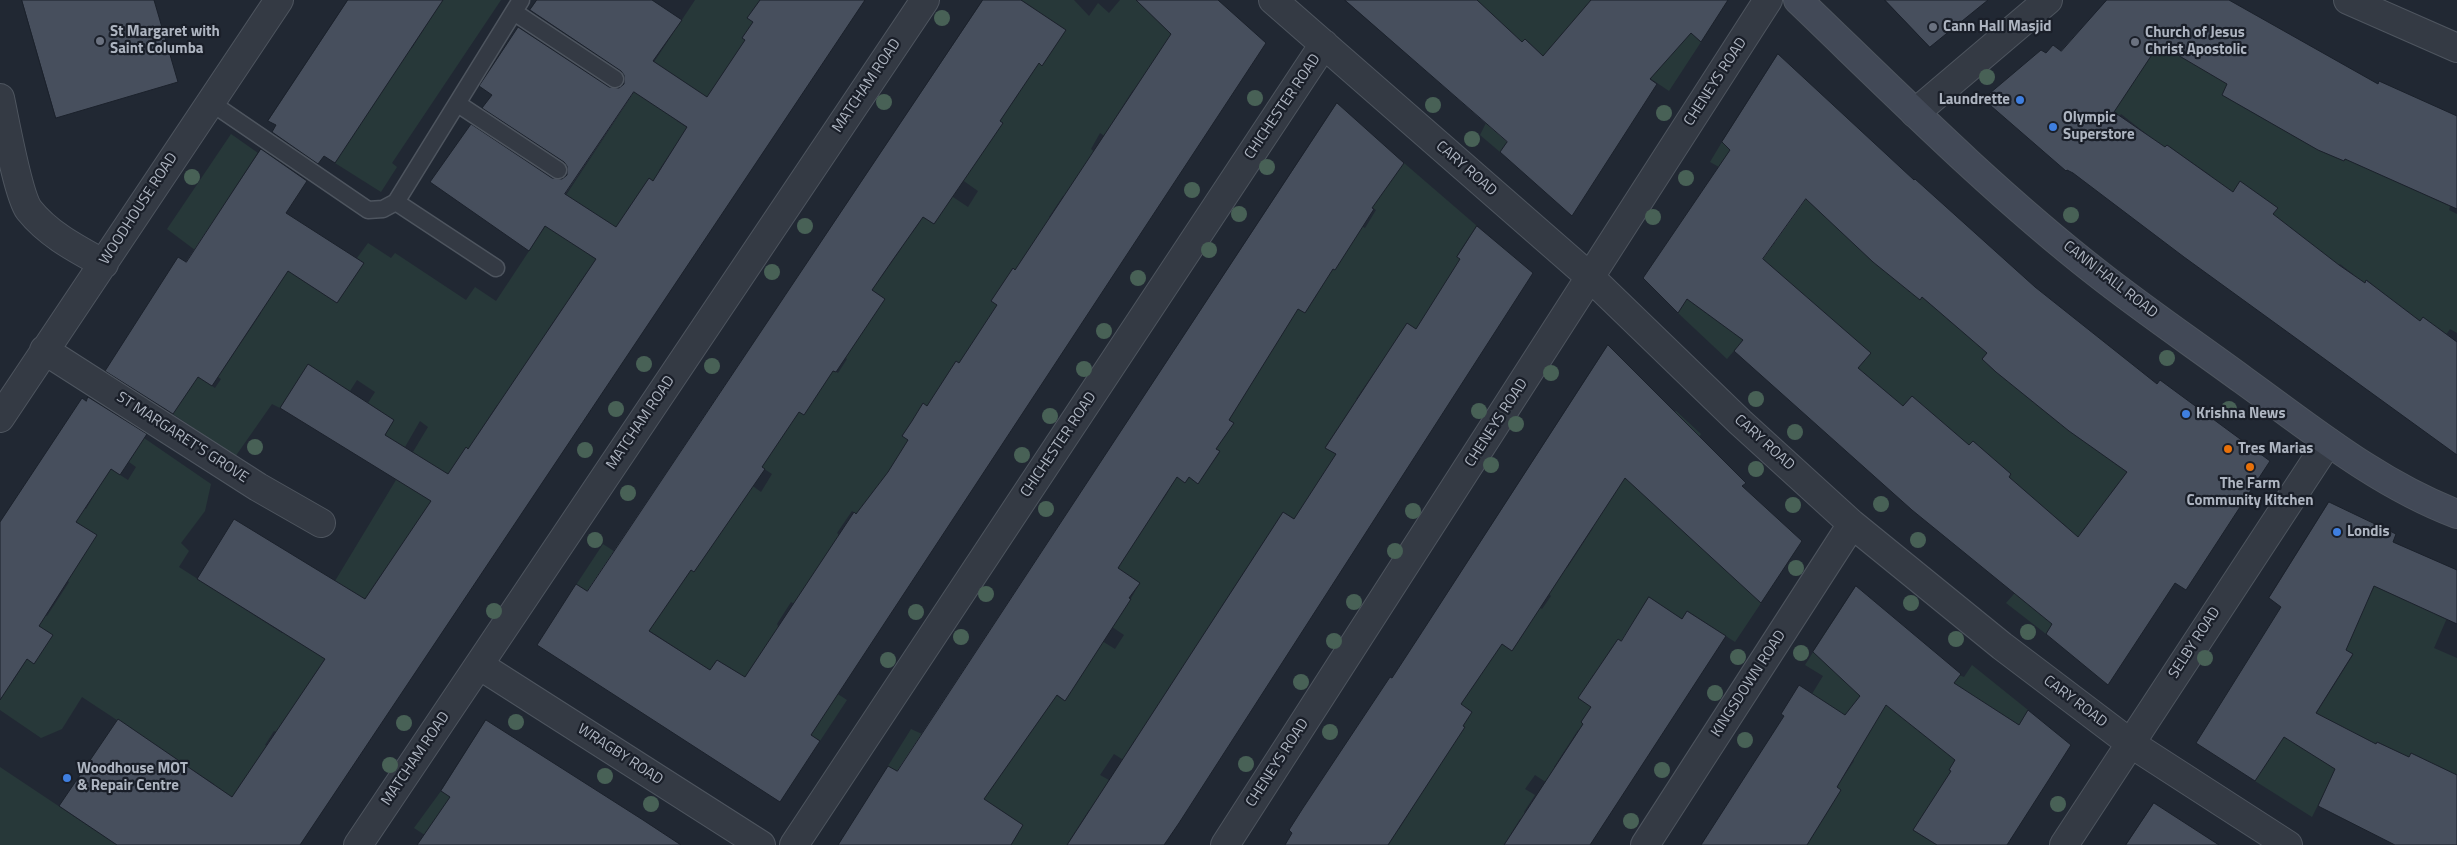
<!DOCTYPE html>
<html>
<head>
<meta charset="utf-8">
<style>
	body { margin:0 }
	canvas { display:block; background:#212833 }
</style>
</head>
<body>
<canvas width="2457" height="845"></canvas>
<script>
const ctx = document.querySelector('canvas').getContext('2d');
ctx.lineJoin = 'round';
function paint(path, color) { ctx.fillStyle = color; ctx.fill(path, 'evenodd'); }
function trace(path, color, width, dash) { ctx.strokeStyle = color; ctx.lineWidth = width; ctx.lineCap = dash ? 'butt' : 'round'; ctx.setLineDash(dash || []); ctx.stroke(path); }
function drawText(font, color, halo, rows, align = 'center') {
  ctx.font = font + ' "Titillium Web",sans-serif'; ctx.lineWidth = 4.5; ctx.setLineDash([]); ctx.textBaseline = 'middle'; ctx.strokeStyle = halo; ctx.fillStyle = color; for (const [text, x, y, turn = 0] of rows) {
    ctx.save(); ctx.translate(x, y); ctx.rotate((+turn || 0) * Math.PI / 180); ctx.textAlign = isNaN(turn) ? turn : align; if (halo) ctx.strokeText(text, 0, 0); ctx.fillText(text, 0, 0); ctx.restore();
  }
}
const green = new Path2D(`
	M442 0H501L392 163 397 167 381 192 335 163 361 121 403 43 412 48 424 29 396 11Z
	M695 0H781L747 18 753 22 742 38 773 58 734 116 697 91 677 121 715 146 683 134 659 170 686 188 679 198 649 178 626 212 646 247 609 223 588 254 625 279 617 291 587 272 577 286 586 292 592 329 562 309 547 331 549 333 534 415 572 439 568 444 532 420 528 425 497 405 478 434 498 469 466 448 454 465 487 486 380 576 276 732 274 731 265 745 299 767 257 761 237 789 270 811 174 845 214 784 82 697 62 729 41 738 0 710V678L13 681 27 659 8 605 15 595 47 616 69 582 36 560 74 571 96 536 62 512 70 499 86 509 102 482 95 459 128 480 136 467 129 462 144 438 211 484 205 511 181 543 189 551 179 567 282 633 320 572 335 581 428 427 420 421 405 447 385 435 394 420 368 403 375 392 357 380 350 391 308 365 280 408 272 404 235 457 173 414 189 390V371L215 388 221 379 218 377 261 313 232 294 282 267 337 303 364 263 357 258 368 243 391 258 395 253 466 300 475 287 496 301Z
	M1021 0H1074L1089 16 1098 3 1109 13 1120 0H1136L1203 56 1142 95 1133 90 1112 123 1122 131 1136 157 1100 133 1091 149 1096 153 1067 199 1063 196 1049 217 1082 241 1048 292 1013 268 992 301 1027 325 977 336 967 351 988 383 956 361 945 378 950 382 958 427 924 404 902 436 937 459 899 457 864 509 887 534 852 511 837 533 840 536 827 626 791 602 777 624 799 669 847 700 820 741 755 699 737 672 717 660 710 670 650 631 635 655 576 585 603 544 650 575 656 566 682 583 691 570 694 572 750 484 761 492 772 474 755 463 773 395 804 415 803 350 838 373 847 359 844 356 885 299 853 277 862 263 882 276 901 249 890 219 912 233 923 217 934 224 943 211 920 175 968 207 978 191 951 172 1003 123 970 101 1009 107 1018 95 1007 42 1042 65 1061 37 1032 7Z
	M1448 0H1589L1691 33 1701 42 1669 91 1593 40 1500 152 1480 135 1486 123 1543 56 1525 39 1512 54Z
	M2175 20 2242 58 2222 95 2320 151 2344 161 2345 159 2404 169 2399 183 2450 206 2449 210 2457 214V333L2450 329 2436 349 2423 317 2412 332 2394 302 2367 280 2344 311 2333 303 2353 274 2340 264 2332 275 2250 245 2277 207 2261 196 2219 213 2210 175 2167 145 2158 156 2149 136 2121 114 2105 136 2109 110 2132 82Z
	M231 134 258 153 195 250 167 229Z
	M1722 142 1732 152 1761 157 1862 251 1920 299 1922 297 1933 307 1957 278 1971 290 1947 319 1975 342 2011 325 1982 359 2011 384 2041 349 2038 406 2079 438 2089 427 2111 461 2127 472 2111 493 2115 589 2049 629 2046 634 2006 603 2044 560 2067 527 2049 512 2038 525 1998 489 2011 474 1973 441 1959 456 1942 423 1912 396 1898 411 1892 397 1865 374 1846 395 1857 369 1871 353 1852 337 1779 298 1727 359 1678 313 1687 299 1713 318 1775 243 1719 167 1710 162Z
	M1404 163 1477 226 1457 256 1461 260 1439 344 1407 323 1397 338 1409 347 1414 382 1382 361 1356 399 1389 421 1386 427 1353 405 1325 447 1336 454 1295 519 1283 512 1214 618 1191 687 1176 677 1166 692 1177 700 1149 742 1138 736 1127 752 1158 782 1114 754 1100 775 1109 780 1099 797 1125 833 1089 810 1070 840 1077 845H1011L888 766 911 729 922 734 992 712 1028 736 1050 705 1039 684 1065 701 1094 636 1115 649 1124 635 1068 597 1121 615 1140 583 1118 568 1122 562 1100 548C1132 527 1163 514 1175 475L1189 477 1198 484 1220 452 1195 435 1200 428 1221 442 1234 423 1229 420 1282 334 1274 328 1269 290 1305 313 1317 295 1297 247 1335 270 1346 252 1325 203 1365 228 1376 210 1359 199 1373 178 1387 187Z
	M1676 411 1701 434 1679 468 1744 586 1761 603 1735 642 1688 611 1682 619 1649 597 1653 662 1618 639 1608 653 1621 662 1629 699 1593 675 1579 698 1591 707 1581 722 1604 738 1600 745 1578 730 1554 767 1576 781 1567 796 1535 775 1525 789 1535 795 1524 812 1547 828 1543 834 1520 819 1504 845H1366L1364 806 1399 829 1408 815 1391 804 1465 727 1463 726 1472 712 1439 690 1471 689 1481 675 1479 629 1512 651 1530 624 1507 586 1542 609 1551 596 1547 592 1552 559 1567 568 1593 528 1558 505Z
	M2375 585 2447 618 2434 648 2457 658V784L2429 762 2411 754 2399 777 2402 754 2378 742 2337 767 2312 817 2255 781 2283 736 2314 717 2353 655 2337 644 2366 604Z
	M1830 625 1964 677 1972 665 2028 710 2019 725 1993 708 1949 770 1953 772 1913 830 1937 845H1799L1830 807 1841 790 1805 767 1811 759 1842 779 1854 761 1807 702 1823 676 1805 665Z
	M0 767 117 845H0Z
	M441 791 463 805 440 845 414 828Z`);
const building = new Path2D(`
	M22 0H154L178 82 56 118Z
	M348 0H443L335 163 324 156 318 164 272 132 276 125 268 121Z
	M537 0H652L682 20 653 61 707 97 745 40 742 38 753 22 747 18 760 0H865L300 845H117L59 806 118 719 232 797 325 659 197 579 234 519 365 599 431 501 280 408 308 364 394 420 385 435 448 474 466 447 468 449 596 259 545 226 529 251 430 182 471 124 552 178 562 179 567 175V166L564 162 482 108 492 95 479 86 518 27 609 87 619 88 624 84V75L621 71 530 10ZM634 92 687 127 653 181 649 178 616 227 565 194Z
	M983 0H1021L1066 30 1042 66 1039 63 1000 121 1003 123 934 224 923 217 892 261 872 290 885 299 836 372 833 371 804 415 799 412 762 467 765 469 694 572 691 570 649 631 710 670 717 660 745 677 854 512 856 514 888 472 908 440 902 436 912 421 923 403 927 406 956 361 959 363 997 305 991 301 1013 268 1015 270 1171 34 1136 0H1218L1266 43 811 735 820 741 780 802 537 645 576 584 587 591Z
	M1345 0H1477L1522 42 1525 39 1543 56 1591 0H1728L1701 42 1691 33 1650 79 1657 84 1572 216 1500 152 1507 142Z
	M1885 0H1988L1930 47Z
	M2107 0H2229L2378 84 2379 81 2457 116V209L2345 159 2344 161 2318 150 2222 95 2227 84 2159 44 2114 112 2165 147 2167 145 2233 192 2240 181 2278 208 2273 214 2339 265 2365 283 2366 280 2420 321 2423 317 2457 342V455L2184 257 2073 173 2067 170 2066 171 1983 99 2041 50 2046 53 2053 45 2061 51Z
	M1778 54 1914 180 1915 179 2035 287 2157 384 2160 380 2270 461 2186 590 2175 583 2108 685 2046 634 2052 624 1912 510 1734 351 1743 340 1687 299 1678 313 1643 278 1730 150 1722 142ZM1806 199 1873 262 1920 300 1922 297 1987 353 1982 359 1996 372 2069 431 2127 472 2078 537 2009 477 2011 474 1973 441 1969 445 1912 396 1903 406 1858 368 1871 353 1763 259Z
	M1337 103 1404 163 1372 208 1374 209 1335 270 1333 269 1305 313 1298 309 1229 420 1234 423 1216 449 1220 451 1198 484 1189 477 1185 483 1177 477 1118 568 1140 583 1129 598 1131 599 1065 701 1057 695 984 799 1023 825 1011 845H838L888 766 897 771Z
	M261 149 307 181 286 213 364 263 337 303 288 271 212 386 198 377 173 414 105 371 178 257 186 262Z
	M1477 226 1533 273 1179 823 1164 845H1067L1283 512 1294 519 1336 454 1325 448 1407 323 1416 329 1460 259 1457 257Z
	M1608 345 1746 483 1742 486 1802 541 1761 603 1625 478 1512 651 1502 644 1461 704 1472 712 1463 726 1465 727 1388 845H1285L1292 833 1289 830 1303 808 1390 677 1392 678 1422 632Z
	M88 397 147 434 120 475 111 469 76 522 97 535 39 626 53 635 34 664 27 659 0 700V522L82 398 86 401Z
	M2329 502 2396 534 2393 542 2457 570V624L2374 586 2346 650 2353 654 2316 713 2376 744 2377 742 2409 757 2411 753 2457 775V845H2395L2318 806 2335 769 2284 737 2255 781 2196 743 2281 607 2269 598Z
	M1856 586 1961 674 1954 683 2019 725 2028 710 2071 745 2007 845H1937L1913 830 1951 771 1949 770 1955 760 1886 705 1837 787 1841 790 1807 845H1701L1784 716 1781 714 1799 685 1845 715 1860 696 1813 652Z
	M1649 597 1682 619 1687 611 1726 636 1590 845H1504L1583 724 1581 722 1591 707 1578 698 1618 639 1621 641Z
	M486 720 643 820 681 845H417L450 797 441 791Z
	M2154 803 2219 845H2126Z`);
const lane = new Path2D(`
	M514 12 615 79
	M210 102 368 210 383 209 396 202 496 268
	M458 104 558 170
	M396 202 521 0`);
const street = new Path2D(`
	M1273 0 1591 278 1740 422 1852 524 2002 646 2130 743 2288 845
	M2348 0 2457 48
	M0 98C5 121 18 195 29 210 49 235 77 249 104 264
	M1915 113 2048 0
	M44 350 258 487 321 523
	M0 418 279 0
	M479 665 761 845
	M358 845 925 0
	M794 845 1324 44
	M1225 845 1768 0
	M1645 845 1852 524
	M2064 845 2328 442`);
const secondary = new Path2D(`
	M1798 0C1895 93 1991 190 2097 273 2144 310 2194 344 2243 380 2311 429 2378 484 2457 514`);
const trees = [
	[942,18],
	[1987,77],
	[1255,98],
	[884,102],
	[1433,105],
	[1664,113],
	[1472,139],
	[1267,167],
	[192,177],
	[1686,178],
	[1192,190],
	[1239,214],
	[2071,215],
	[1653,217],
	[805,226],
	[1209,250],
	[772,272],
	[1138,278],
	[1104,331],
	[2167,358],
	[644,364],
	[712,366],
	[1084,369],
	[1551,373],
	[1756,399],
	[616,409],
	[2229,409],
	[1479,411],
	[1050,416],
	[1516,424],
	[1795,432],
	[255,447],
	[585,450],
	[1022,455],
	[1491,465],
	[1756,469],
	[628,493],
	[1881,504],
	[1793,505],
	[1046,509],
	[1413,511],
	[595,540],
	[1918,540],
	[1395,551],
	[1796,568],
	[986,594],
	[1354,602],
	[1911,603],
	[494,611],
	[916,612],
	[2028,632],
	[961,637],
	[1956,639],
	[1334,641],
	[1801,653],
	[1738,657],
	[2205,658],
	[888,660],
	[1301,682],
	[1715,693],
	[516,722],
	[404,723],
	[1330,732],
	[1745,740],
	[1246,764],
	[390,765],
	[1662,770],
	[605,776],
	[651,804],
	[2058,804],
	[1631,821]
];
const markers = [
	[1933,27,5,"#6b7280"],
	[100,41,5,"#6b7280"],
	[2135,42,5,"#6b7280"],
	[2020,100,5,"#3f7fe0"],
	[2053,127,5,"#3f7fe0"],
	[2186,414,5,"#3f7fe0"],
	[2228,449,5,"#e8710a"],
	[2250,467,5,"#e8710a"],
	[2337,532,5,"#3f7fe0"],
	[67,778,5,"#3f7fe0"]
];
const poiNames = [
	["Cann Hall Masjid",1943,27],
	["St Margaret with",110,32],
	["Saint Columba",110,49],
	["Church of Jesus",2145,33],
	["Christ Apostolic",2145,50],
	["Laundrette",2010,100,"right"],
	["Olympic",2063,118],
	["Superstore",2063,135],
	["Krishna News",2196,414],
	["Tres Marias",2238,449],
	["The Farm",2250,484,"center"],
	["Community Kitchen",2250,501,"center"],
	["Londis",2347,532],
	["Woodhouse MOT",77,769],
	["& Repair Centre",77,786]
];
const streetNames = [
	["CHENEYS ROAD",1716,82,-57],
	["MATCHAM ROAD",867,86,-56],
	["CHICHESTER ROAD",1283,107,-56],
	["CARY ROAD",1466,169,41],
	["WOODHOUSE ROAD",139,209,-57],
	["CANN HALL ROAD",2110,280,38],
	["MATCHAM ROAD",641,423,-56],
	["CHENEYS ROAD",1497,423,-57],
	["ST MARGARET'S GROVE",182,438,33],
	["CARY ROAD",1764,443,42],
	["CHICHESTER ROAD",1059,445,-56],
	["SELBY ROAD",2195,643,-57],
	["KINGSDOWN ROAD",1749,684,-57],
	["CARY ROAD",2075,702,37],
	["WRAGBY ROAD",620,755,33],
	["MATCHAM ROAD",416,759,-56],
	["CHENEYS ROAD",1278,763,-57]
];
paint(green, '#273839');
paint(building, '#474f5d');
trace(building, '#1b212b', 1);
trace(lane, '#4e555f', 19);
trace(street, '#4e555f', 30);
trace(secondary, '#4e555f', 30);
trace(lane, '#343a44', 16);
trace(street, '#343a44', 28);
trace(secondary, '#424957', 28);
ctx.fillStyle = '#486156';
for (const [x, y] of trees) { ctx.beginPath(); ctx.arc(x, y, 8, 0, 2 * Math.PI); ctx.fill(); }
for (const [x, y, r, color] of markers) { const dot = new Path2D(); dot.arc(x, y, r, 0, 2 * Math.PI); ctx.fillStyle = color; ctx.fill(dot); trace(dot, '#1a1f29', 2); }
drawText('bold 15px', '#aeb5c1', '#1a1f29', poiNames, 'left');
drawText('15px', '#aeb5c1', '#1a1f29', streetNames);
</script>
</body>
</html>
